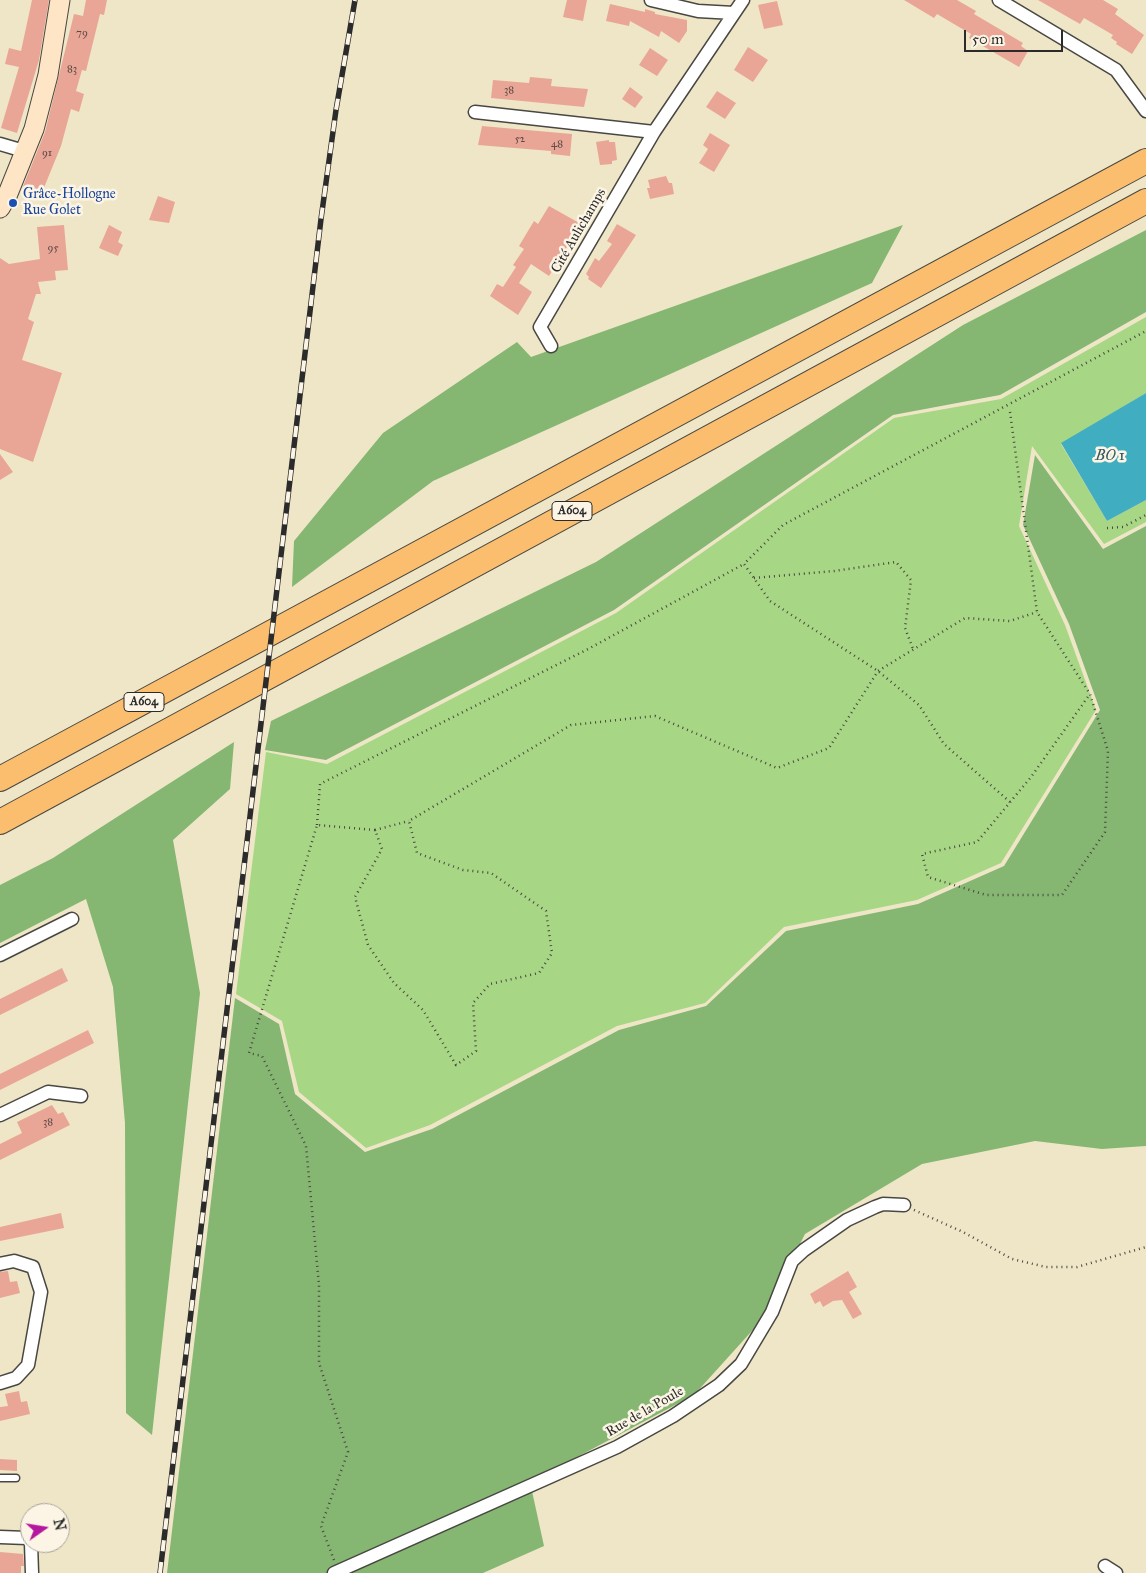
<!DOCTYPE html>
<html>
<head>
<meta charset="utf-8">
<style>
	body { margin:0 }
	#map { position:relative; width:1146px; height:1573px; overflow:hidden; background:#efe6c7; font-family:"IM FELL Great Primer",serif }
	canvas { display:block }
	.north { position:absolute; left:20px; top:1503px; width:50px; height:50px; box-sizing:border-box; background:#fcf5e5; border:1px solid #a8a49b; border-radius:50%; rotate:77deg; font-size:14px; font-weight:700; line-height:20px; text-align:center; color:#2b2b2b }
	.north::after { content:''; display:block; margin:auto; width:18px; height:22px; background:#b5179e; clip-path:polygon(50% 0,100% 100%,50% 72%,0 100%) }
	.scale { position:absolute; left:964px; top:30px; width:99px; height:22px; box-sizing:border-box; border:2px solid #2b2b2b; border-top:0; padding-left:6px; font-size:15px; line-height:18px; white-space:nowrap; color:#2b2b2b; -webkit-text-stroke:4px #fcf5e5; paint-order:stroke }
</style>
</head>
<body>
<div id="map">
<canvas width="1146" height="1573"></canvas>
<div class="north">N</div>
<div class="scale">50 m</div>
</div>
<script>
const ctx = document.querySelector('canvas').getContext('2d');
ctx.lineJoin = 'round';
function paint(path, color) { ctx.fillStyle = color; ctx.fill(path, 'evenodd'); }
function trace(path, color, width, dash) { ctx.strokeStyle = color; ctx.lineWidth = width; ctx.lineCap = dash ? 'butt' : 'round'; ctx.setLineDash(dash || []); ctx.stroke(path); }
function drawText(font, color, halo, rows, align = 'center') {
  ctx.font = font + ' "IM FELL Great Primer",serif'; ctx.lineWidth = 5; ctx.setLineDash([]); ctx.textBaseline = 'middle'; ctx.strokeStyle = halo; ctx.fillStyle = color; for (const [text, x, y, turn = 0] of rows) {
    ctx.save(); ctx.translate(x, y); ctx.rotate((+turn || 0) * Math.PI / 180); ctx.textAlign = isNaN(turn) ? turn : align; if (halo) ctx.strokeText(text, 0, 0); ctx.fillText(text, 0, 0); ctx.restore();
  }
}
const green = new Path2D(`
	M1146 317V393L1061 444 1107 521 1146 500V522L1104 544 1032 446 1019 526 1065 625 1096 710 1001 863 917 900 784 927 705 1003 617 1026 430 1125 366 1148 299 1092 282 1021 236 994 266 752 327 764 616 613 894 418 1001 399Z`);
const forest = new Path2D(`
	M903 225 872 283 433 481 292 587 294 541 383 433 517 342 531 357Z
	M1146 230V312L1000 395 893 415 614 610 326 760 265 750 271 721 596 562 963 325Z
	M1035 455 1103 549 1146 526V1146L1102 1149 1035 1141 922 1164 805 1234 760 1322 694 1395 530 1482 544 1546 483 1573H167L235 998 279 1024 295 1094 365 1152 432 1129 619 1030 706 1006 786 931 918 904 1004 866 1100 710 1069 624 1023 525Z
	M234 742 230 789 173 840 200 993 152 1435 126 1413 125 1123 113 987 86 899 0 943V885L53 858Z`);
const water = new Path2D(`
	M1146 393V500L1107 521 1061 443Z`);
const building = new Path2D(`
	M32 0H49L39 60 17 133 1 128 19 67 5 64 9 48 21 51Z
	M86 0H107L104 15 100 14 86 71 82 70 76 91 84 94 79 112 71 109 61 146 41 195H35L22 189 45 132 74 14 83 16Z
	M567 0H587L583 21 563 17Z
	M904 0H957L976 11 974 14 1023 43 1021 46 1028 51 1019 67 969 38 971 34 959 27 937 14 934 18Z
	M1038 0H1103L1118 9 1115 14 1144 35 1132 54 1116 44 1117 42 1111 38 1113 35 1084 18 1080 24Z
	M777 1 783 25 764 29 758 5Z
	M610 4 645 12V9L655 12V14L687 20V31L679 43 661 31 659 37 630 21 629 26 606 21Z
	M748 47 768 60 753 82 734 70Z
	M650 48 668 60 657 76 639 65Z
	M530 77 552 79 551 86 588 89 584 107 491 98 493 80 529 83Z
	M630 87 643 97 635 108 622 99Z
	M717 91 736 103 725 119 706 107Z
	M482 126 572 134 570 156 551 154V151L478 145Z
	M710 133 730 145 714 172 699 163 708 149 703 145Z
	M609 140V142H615L617 160 612 161V164L600 165 596 142Z
	M666 176 669 183H672L674 194 650 199 647 188H650L648 180Z
	M158 196 175 202 169 223 149 220Z
	M549 206 581 224 549 276 531 264 519 283 532 292 518 315 490 296 497 284 503 287 516 267 513 265 524 249 519 246 534 221 538 224Z
	M617 224 636 235 601 288 588 279 589 277 586 274 595 258 599 261 612 244 607 241Z
	M64 225 68 270 55 271 56 280 38 282 41 294H36L28 319 34 322 22 360 62 373 33 462 0 449V258L9 264 40 259 37 227Z
	M109 225 122 232 118 242 123 245 118 256 99 248Z
	M0 454 13 472 0 480Z
	M62 968 68 981 0 1015V999Z
	M88 1030 94 1043 0 1090V1074Z
	M52 1105 58 1114 63 1112 70 1125 0 1160V1144L22 1133 17 1122Z
	M61 1213 64 1228 0 1241V1227Z
	M8 1271 10 1282 17 1281 20 1293 0 1298V1272Z
	M848 1271 857 1287 849 1292 862 1314 853 1319 842 1300 833 1301 823 1307 820 1301 815 1304 810 1294Z
	M19 1391 21 1402 27 1401 30 1414 0 1421V1407L8 1406 5 1394Z
	M0 1459 17 1460V1471L0 1470Z
	M0 1552 23 1554 24 1566H21V1573H0Z`);
const path = new Path2D(`
	M1010 412 1037 612 1090 694 1108 751 1105 832 1062 895H986L928 877 922 854 977 842 1031 777 1090 694
	M1107 528 1123 527 1146 515
	M754 578 834 571 896 562 911 580 905 628 913 649
	M1010 802 944 744 919 705 878 671 770 601 744 564 783 525 1146 331
	M317 825 320 784 590 648 744 564
	M375 830 409 821
	M914 1210 963 1232 1012 1259 1046 1267H1077L1146 1247
	M334 1560 321 1526 348 1452 319 1363V1285L306 1146 262 1056 249 1053 317 825 375 830 382 849 355 897 368 945 394 983 423 1010 456 1065 476 1051 473 1003 490 984 539 973 552 953 546 911 491 873 463 870 417 853 409 821 571 725 655 716 777 768 829 748 878 671 965 618 1010 621 1037 612`);
const lane = new Path2D(`
	M0 1478H16`);
const street = new Path2D(`
	M651 0 698 11 734 13
	M999 0 1116 70 1146 111
	M475 112 654 132
	M0 144 24 151
	M551 346 540 327 654 132 743 0
	M0 955 72 919
	M0 1115 48 1092 81 1096
	M0 1264 14 1261 33 1267 41 1292 28 1365 16 1378 0 1383
	M0 1537 27 1538 30 1542
	M31 1543 32 1573
	M1105 1566 1116 1573
	M334 1573 617 1447 673 1416 719 1385 741 1364 772 1312 792 1261 804 1250 847 1220 875 1207 883 1204 904 1205`);
const secondary = new Path2D(`
	M0 208 7 196 34 129 48 75 60 0`);
const highway = new Path2D(`
	M0 779 1146 161
	M0 822 1146 201`);
const rail = new Path2D(`
	M160 1573 321 219 336 110 355 0`);
const markers = [
	[13,203,5,"#1a4fb4"]
];
const numberNames = [
	["79",82,33],
	["83",72,69],
	["38",509,90],
	["52",520,139],
	["48",557,144],
	["91",47,153],
	["95",53,248],
	["38",48,1122]
];
const shields = [
	[572,511,40],
	[144,702,40]
];
const shieldNames = [
	["A604",572,511],
	["A604",144,702]
];
const transitNames = [
	["Grâce-Hollogne",23,195],
	["Rue Golet",23,211]
];
const streetNames = [
	["Cité Aulichamps",579,231,-60],
	["Rue de la Poule",645,1412,-30]
];
const waterNames = [
	["BO 1",1110,456]
];
paint(green, '#a7d684');
paint(forest, '#85b772');
paint(water, '#41adc0');
paint(building, '#e9a696');
trace(lane, '#484742', 9);
trace(street, '#484742', 15);
trace(secondary, '#484742', 21);
trace(highway, '#484742', 26);
trace(path, '#484742', 2.5, [1, 4]);
trace(lane, '#fff', 6);
trace(street, '#fff', 12);
trace(secondary, '#fde5c5', 19);
trace(highway, '#fabe6e', 24);
trace(rail, '#2b2b2b', 5.5);
trace(rail, '#fcf5e5', 4, [11]);
for (const [x, y, r, color] of markers) { const dot = new Path2D(); dot.arc(x, y, r, 0, 2 * Math.PI); ctx.fillStyle = color; ctx.fill(dot); trace(dot, '#fcf5e5', 2); }
drawText('11px', '#5a4a46', null, numberNames);
for (const [x, y, w] of shields) { const box = new Path2D(); box.roundRect(x - w / 2, y - 9.5, w, 19, 4); ctx.fillStyle = '#fcf5e5'; ctx.fill(box); trace(box, '#2b2b2b', 1); }
drawText('bold 12px', '#2b2b2b', null, shieldNames);
drawText('14px', '#164399', '#fcf5e5', transitNames, 'left');
drawText('14px', '#2b2b2b', '#fcf5e5', streetNames);
drawText('italic 15px', '#33585f', '#fcf5e5', waterNames);
</script>
</body>
</html>
